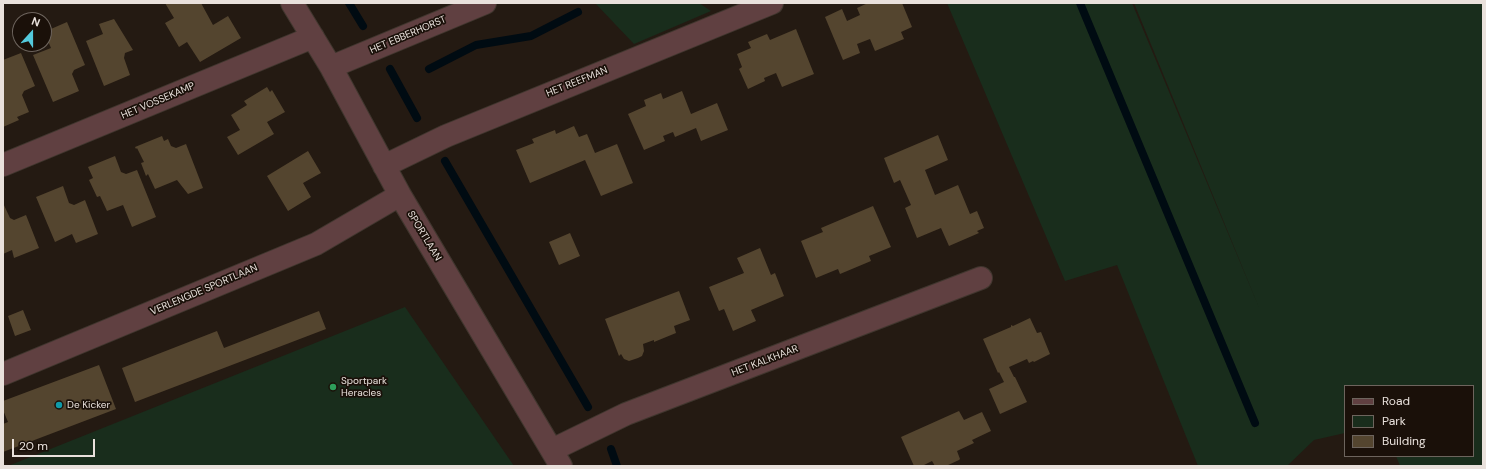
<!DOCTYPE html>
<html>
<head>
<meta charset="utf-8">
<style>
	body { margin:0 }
	#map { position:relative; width:1486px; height:469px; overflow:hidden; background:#241a12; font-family:"DM Sans",sans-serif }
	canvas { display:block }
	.frame { position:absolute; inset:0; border:4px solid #e9e1dc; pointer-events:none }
	.legend { position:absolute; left:1344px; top:385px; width:130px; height:72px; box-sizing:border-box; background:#1a1009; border:1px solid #6d645d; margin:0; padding:5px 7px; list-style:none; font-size:12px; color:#e9e1dc }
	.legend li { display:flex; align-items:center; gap:8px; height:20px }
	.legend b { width:20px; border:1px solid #6d645d }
	.north { position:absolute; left:12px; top:12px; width:40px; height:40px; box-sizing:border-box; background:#1a1009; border:1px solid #6d645d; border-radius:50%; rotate:21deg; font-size:11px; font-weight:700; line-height:16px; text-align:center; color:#e9e1dc }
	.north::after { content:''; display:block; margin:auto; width:14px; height:18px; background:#54cadd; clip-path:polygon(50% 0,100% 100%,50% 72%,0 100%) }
	.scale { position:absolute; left:12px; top:439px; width:83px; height:18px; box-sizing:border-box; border:2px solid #e9e1dc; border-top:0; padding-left:5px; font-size:12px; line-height:14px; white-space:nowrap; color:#e9e1dc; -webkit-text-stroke:3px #1a1009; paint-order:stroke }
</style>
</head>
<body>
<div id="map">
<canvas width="1486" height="469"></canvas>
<div class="frame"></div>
<ul class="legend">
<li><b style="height:5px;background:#604041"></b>Road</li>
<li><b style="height:11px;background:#192d1c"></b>Park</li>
<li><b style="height:11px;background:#54452f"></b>Building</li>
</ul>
<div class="north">N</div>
<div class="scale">20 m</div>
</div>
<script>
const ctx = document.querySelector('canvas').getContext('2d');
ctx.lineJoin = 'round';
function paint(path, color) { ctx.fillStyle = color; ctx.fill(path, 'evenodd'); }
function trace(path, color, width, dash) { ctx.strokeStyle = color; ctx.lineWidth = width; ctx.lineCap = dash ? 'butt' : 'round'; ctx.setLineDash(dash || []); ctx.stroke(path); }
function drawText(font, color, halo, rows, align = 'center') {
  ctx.font = font + ' "DM Sans",sans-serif'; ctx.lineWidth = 3.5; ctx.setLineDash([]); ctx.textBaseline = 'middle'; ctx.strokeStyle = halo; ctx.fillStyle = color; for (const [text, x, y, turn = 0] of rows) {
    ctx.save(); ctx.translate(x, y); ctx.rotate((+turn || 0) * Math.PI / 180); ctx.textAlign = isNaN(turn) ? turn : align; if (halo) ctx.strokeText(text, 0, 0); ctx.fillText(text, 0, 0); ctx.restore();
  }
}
const green = new Path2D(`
	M595 3H699L711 11 634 44Z
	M947 3H1132L1260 310 1134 3H1483V466H1400L1396 456H1473V386H1345V433L1314 440 1287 466H1198L1117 265 1065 281Z
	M405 307 514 466H8Z`);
const stream = new Path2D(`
	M349 3 363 26
	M1080 3 1255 423
	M390 69 417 118
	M429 69 476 45 531 36 578 12
	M445 161 588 407
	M611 449 617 466`);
const building = new Path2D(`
	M165 3H201L213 25 228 16 241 38 200 62 187 42 179 47 165 23 174 18Z
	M868 3H902L912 27 901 32 904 39 875 51 870 39 857 44 860 53 843 60 825 17 842 9 847 21 860 15 857 8Z
	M114 19 133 50 125 53 124 58 130 75 104 86 86 41 103 34 99 24Z
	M67 22 85 65 74 70 72 74 79 91 53 102 33 55 51 48 44 32Z
	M796 29 814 74 782 87 776 73 764 78 765 81 748 89 739 69 742 67 737 54 751 48 748 42 767 34 770 40Z
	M21 53 35 86 24 91 22 95 29 112 17 117 19 120 3 127V60Z
	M267 87 270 92 272 90 285 112 267 122 274 134 238 155 227 137 240 130 231 115 247 105 244 101Z
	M682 91 691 114 717 103 728 130 701 141 696 128 675 137 673 132 663 136 665 141 644 150 628 114 646 106 644 100 661 93 663 99Z
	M574 126 579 137 587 134 595 153 617 144 633 183 601 196 585 160 530 183 516 150 534 143 532 139 555 130 556 134Z
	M938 135 948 160 925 170 935 195 958 185 970 214 977 211 984 228 977 231 979 233 949 246 941 228 917 238 905 208 911 205 900 180 894 183 884 158Z
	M162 136 164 141 168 139 171 146 176 148 186 144 203 188 188 194 177 180 155 189 148 174 146 176 141 163 144 162 137 148 136 149 135 147Z
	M308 151 321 173 303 183 311 197 288 211 267 176Z
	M115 156 121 172 126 174 137 170 156 217 132 227 123 205 107 211 100 196 97 197 89 180 93 178 88 167Z
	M63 186 69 203 74 205 85 200 98 234 76 243 72 234 55 242 36 197Z
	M3 203 10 218 14 220 26 215 39 248 14 258 12 250 3 254Z
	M873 206 891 247 869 256 871 261 840 274 838 269 816 278 801 241 823 232 821 228Z
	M570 233 580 256 559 265 549 242Z
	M760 248 771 275 775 273 784 296 751 310 756 321 733 331 724 309 719 311 709 287 744 273 737 258Z
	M679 291 690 320 674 326 676 333 654 342V340L643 344 644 351 642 356 638 358 629 361 624 359 621 354 619 356 605 319Z
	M23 310 31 330 15 336 8 316Z
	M319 311 326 329 135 402 122 368 217 331 224 348Z
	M1030 318 1037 333 1041 332 1050 354 1034 362 1033 361 1029 363 1027 359 1009 367 1014 377H1015L1027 402 1000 414 989 389 1004 382 999 372 998 373 983 339 1011 327V325L1013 326Z
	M99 365 116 409 3 452V424L8 422 3 410V401Z
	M959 411 964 420 982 412 991 431 972 440 974 443 957 451 960 459 959 460 946 466H935L932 461 922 466H914L901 437Z`);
const minor = new Path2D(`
	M292 3 331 67 400 195 561 466
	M331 67 485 3
	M3 165 313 37
	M384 166 446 136 772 3
	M3 374 316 244 400 195
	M552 450 626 414 981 278`);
const markers = [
	[333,387,4,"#2e9e5b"],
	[59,405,4,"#0f9aa8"]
];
const streetNames = [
	["HET EBBERHORST",408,35,-23],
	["HET REEFMAN",577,82,-22],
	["HET VOSSEKAMP",158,101,-23],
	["SPORTLAAN",424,236,59],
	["VERLENGDE SPORTLAAN",204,290,-23],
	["HET KALKHAAR",765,361,-21]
];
const poiNames = [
	["Sportpark",341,381],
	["Heracles",341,393],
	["De Kicker",67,405]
];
paint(green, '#192d1c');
trace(stream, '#000b12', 8);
paint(building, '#54452f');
trace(minor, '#40362e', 24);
trace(minor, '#604041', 22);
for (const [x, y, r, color] of markers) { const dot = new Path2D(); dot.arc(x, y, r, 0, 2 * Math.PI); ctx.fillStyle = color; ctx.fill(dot); trace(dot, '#1a1009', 1.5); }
drawText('10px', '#e9e1dc', '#1a1009', streetNames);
drawText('10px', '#e9e1dc', '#1a1009', poiNames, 'left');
</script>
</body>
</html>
